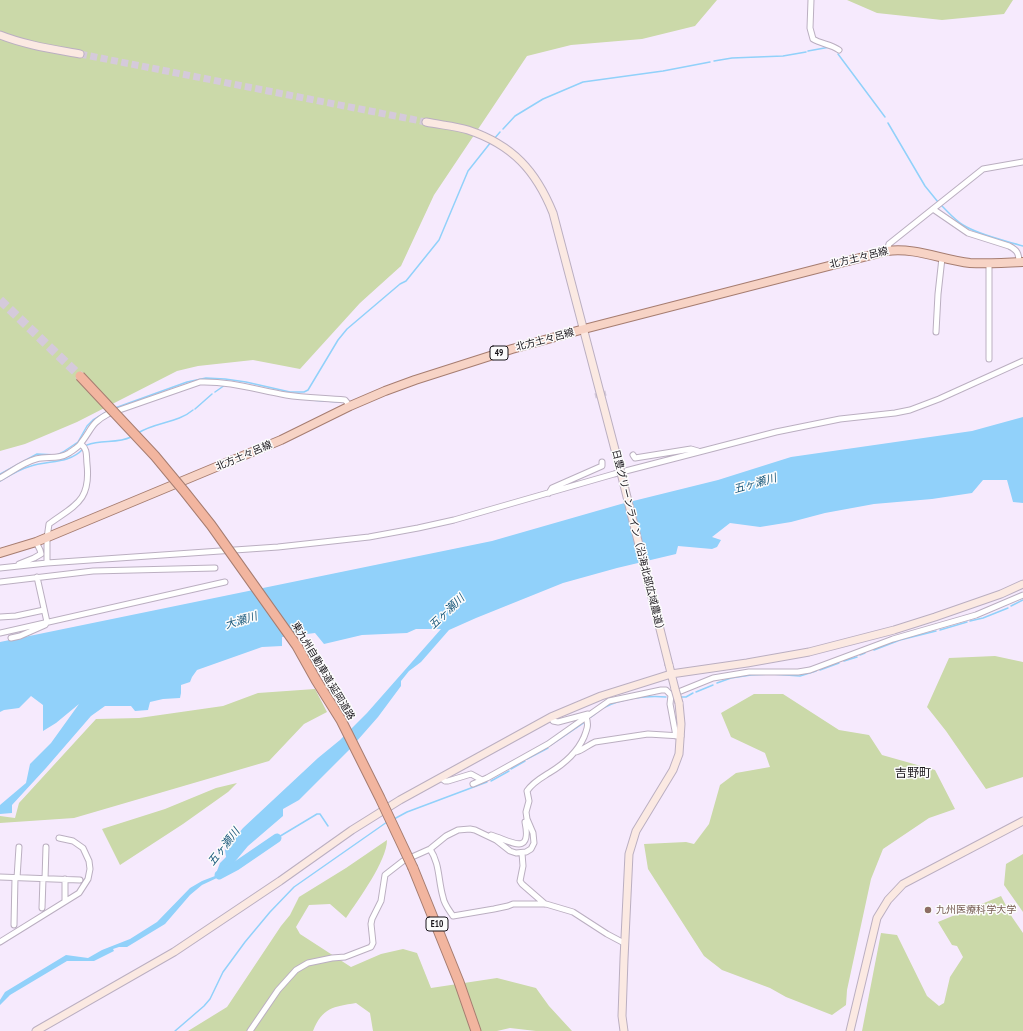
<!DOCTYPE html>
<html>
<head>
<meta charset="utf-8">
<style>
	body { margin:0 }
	canvas { display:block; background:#f6eafd }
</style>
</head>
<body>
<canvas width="1023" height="1031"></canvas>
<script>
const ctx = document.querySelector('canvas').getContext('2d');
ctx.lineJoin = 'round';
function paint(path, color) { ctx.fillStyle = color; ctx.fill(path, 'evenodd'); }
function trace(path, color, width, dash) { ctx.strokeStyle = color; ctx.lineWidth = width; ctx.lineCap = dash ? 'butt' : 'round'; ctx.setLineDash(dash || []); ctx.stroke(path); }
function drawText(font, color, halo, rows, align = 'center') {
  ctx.font = font + ' "PT Sans Narrow","Noto Sans JP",sans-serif'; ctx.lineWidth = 3; ctx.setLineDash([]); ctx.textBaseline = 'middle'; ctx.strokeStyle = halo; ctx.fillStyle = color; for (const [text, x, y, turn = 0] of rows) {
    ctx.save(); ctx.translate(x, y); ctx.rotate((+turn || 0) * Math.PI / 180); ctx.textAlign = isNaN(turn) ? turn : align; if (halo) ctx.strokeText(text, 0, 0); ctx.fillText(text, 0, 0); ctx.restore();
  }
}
const green = new Path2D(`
	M0 0H717L695 26 642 39 571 45 527 56 434 195 401 266 360 303 300 369 253 360 198 366 177 371 77 422 25 444 0 451Z
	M847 0H1013L1004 14 942 20 877 13Z
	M995 656 1023 662V777L986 789 946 731 927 707 949 658Z
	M315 689 327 712 304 724 269 761 74 818 0 823V816L15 818 19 803 96 719 139 718 223 706 258 693Z
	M754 694H783L839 730 869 735 882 755 935 770 955 809 929 818 883 849 871 879 847 990 846 1005 832 1015 786 997 770 988 722 970 704 956 648 869 644 844 686 842 694 844 709 824 720 785 736 773 770 767 765 753 731 737 721 713Z
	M237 783 228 792 183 824 120 865 102 829 165 809 216 788Z
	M387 840C387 861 358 900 346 918L330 904 309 905 296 927 300 934 351 967 381 954 403 949 417 953 431 988 497 978 536 988 549 1006 572 1031H536L510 1028 497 1031H373L370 1013 356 1003C333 1007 323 1007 313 1031H188L227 1007 281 926 290 915 299 897 346 868Z
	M1023 854V912L1004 885 1006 864Z
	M1001 896 1012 917 1023 933V1031H862L881 933 897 935 927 996 939 1006 944 1003 950 977 963 957 957 946 952 945 938 922Z`);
const water = new Path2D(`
	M1023 417V503L1013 502 1007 480H983L972 493 932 499 874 504 825 513 791 522 760 527 730 523 712 537 721 540 717 547 712 549 678 546 676 554 617 568 563 583 476 618 449 630 421 662 409 671 401 681V686L378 717 349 750 299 800 283 809V816L248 846 233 864 219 877 202 885 190 895 165 924 127 947H119L113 949 114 951 94 961H67L10 995 0 1005V1000L5 992 66 955 88 958 102 950 130 939 157 922 190 888 202 881 215 876 220 863 226 857 225 850 243 828 318 758 340 740 367 713 441 629H416L407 633 362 635 324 644 315 633 282 637V646L262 647 197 670 192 677 190 682 181 685V693L180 698 163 699 150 702 148 710 135 711 131 706H105L91 716 46 768 12 805V813L0 814V805L26 783 30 764 51 743 79 704 56 723 43 731V705L31 696 19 708 4 710 0 712V642L492 541 621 504 718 480 791 457 972 431Z`);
const stream = new Path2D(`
	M808 51 830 47
	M838 54 885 117
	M714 61 732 58 783 56 806 52
	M888 123 925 186 938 202
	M503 129 515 116 543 99 583 82 663 71 710 62
	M494 139 500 132
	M942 206C949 213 955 220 963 225 981 236 1004 240 1023 246
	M215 392 225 385
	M310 400 340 402
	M115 408 187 382 206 378 225 379 246 382 290 392H304L308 390 338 340 347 329 400 284 406 281 439 240 468 171 491 142
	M195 409 212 394
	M138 433C155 422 178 423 193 410
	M87 445C101 439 117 444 131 437
	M0 474 37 454 57 455 63 452 78 442 87 426 93 420 108 411
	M0 481C10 475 20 469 31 466 49 460 69 464 83 449
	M1011 606 1023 600
	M970 621 983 618 1008 608
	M940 630 967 622
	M874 650 900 640 936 631
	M860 655 865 653
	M844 661 857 657
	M820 670 839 663
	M717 683 731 678 751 675 771 674 800 676 816 671
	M696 692 713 685
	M681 697H686L693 693
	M603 708C621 699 645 695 666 697
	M591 717 599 711
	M551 745 585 722
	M527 759 548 748
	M511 769 525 761
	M491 781 509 771
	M394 819 407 812 487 782
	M277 838 317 814H320L328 826
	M175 1031 204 1006 210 999 223 972 245 942 270 912 294 887 387 822`);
const river = new Path2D(`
	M219 875 236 866 277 838`);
const streetTunnel = new Path2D(`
	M595 396 606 393`);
const secondaryTunnel = new Path2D(`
	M80 54 426 122`);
const highwayTunnel = new Path2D(`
	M0 300 80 376`);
const street = new Path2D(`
	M811 0 810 28 813 39C821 44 831 44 839 50
	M933 209 968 233 1009 246C1017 250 1019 253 1019 263
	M887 251 889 244 983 169 1023 162
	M989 263V359
	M936 332 938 294 942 258
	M633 455 635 458 691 449 698 451
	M0 478C11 472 24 462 36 459 48 456 58 460 69 453 73 450 79 447 81 443 92 429 91 423 108 414L200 382C230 381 257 390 286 395 305 398 325 398 345 400L350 406
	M549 493 552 488 602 466V462
	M47 563V538L49 524C75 505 91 501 87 464 86 455 88 450 81 444
	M19 564 34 558 41 554 40 550 36 542
	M0 568 47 563 278 547 369 537 418 528 454 520 614 474 776 432 840 419 895 413 910 410 939 399 1023 361
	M0 582 93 571 215 568
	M0 617 16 616 44 610
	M0 633 225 582
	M11 638 20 636 45 625 47 622 37 577
	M671 695 670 704 676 736
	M551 717 553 721 558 722 588 714
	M576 752C583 750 588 745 595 742L648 734 681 736
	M441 778 445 781H448L471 774 482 780
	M473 784 487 778 548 744 609 701 661 690H666L671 695 713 678 749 672H798L810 670 893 639 976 615 1023 595
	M491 835C511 841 532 857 525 822
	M430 849C440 864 438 880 443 897 444 904 449 910 453 916L494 909 508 906 513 904H546L573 912 607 934 624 943
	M522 853 523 866 520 881 522 884 545 904
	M0 877 80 880
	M17 878 19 847
	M45 879 46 847
	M65 901V879
	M42 908 43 879
	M14 925 15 878
	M0 942 79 893 88 879 90 869 89 861 83 848 73 841 59 838
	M250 1031 278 990 296 970 308 963 332 958 345 957 371 947 373 943 371 924 372 919 381 901 385 875 403 861 430 849 446 836 458 830 470 829 475 830 496 840 510 851 516 853 526 852 531 849 534 843 533 833 527 819 526 812 529 801 527 791C533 782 541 778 549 773 564 764 577 753 584 737 587 729 589 725 586 717`);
const secondary = new Path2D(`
	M0 35C25 45 53 49 80 54
	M426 122C440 125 455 126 468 130 513 145 536 171 553 213L619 465
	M669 665 675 689
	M36 1031 174 952 280 881 352 830 400 800 551 717 601 696 671 674 747 663 809 652 894 630 935 617 1001 594 1023 584
	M624 1031 622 1016 624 959 629 854 636 831 673 770 679 754 681 724 679 703
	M850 1031 877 918 888 900 903 884 1023 821`);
const primary = new Path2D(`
	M0 553 36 542 281 440 350 406 385 391 415 380 512 349 584 329 887 251C915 247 942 260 970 263 987 264 1005 263 1023 262`);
const highway = new Path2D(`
	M413 868 459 982 476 1031`);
const secondaryBridge = new Path2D(`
	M619 465 669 665
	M675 689 679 703`);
const highwayBridge = new Path2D(`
	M80 376 155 456 184 491 211 525 297 646 316 680 341 720 380 798 413 868`);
const markers = [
	[928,910,4,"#8d6e63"]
];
const shields = [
	[499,353,18],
	[437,924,22]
];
const shieldNames = [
	["49",499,353],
	["E10",437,924]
];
const streetNames = [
	["北方土々呂線",859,258,-14],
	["北方土々呂線",545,340,-15],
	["北方土々呂線",244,456,-23],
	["日豊グリーンライン（沿海北部広域農道）",638,542,76],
	["東九州自動車道;延岡道路",323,671,59]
];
const educationNames = [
	["九州医療科学大学",936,910]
];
const waterNames = [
	["五ヶ瀬川",755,484,-16],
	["五ヶ瀬川",447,612,-44],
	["大瀬川",241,621,-17],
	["五ヶ瀬川",224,847,-52]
];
const quarterNames = [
	["吉野町",913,774]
];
paint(green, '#cbd9a9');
paint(water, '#91d1fa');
trace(stream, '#91d1fa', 1.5);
trace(river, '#91d1fa', 9);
trace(streetTunnel, '#d5cadb', 5, [5, 2.5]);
trace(secondaryTunnel, '#d5cadb', 7, [7, 3.5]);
trace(highwayTunnel, '#d5cadb', 9, [9, 4.5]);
trace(street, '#bbafc1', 7);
trace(secondary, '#bbafc1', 9);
trace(primary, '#a67d71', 10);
trace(highway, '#a67d71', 11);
trace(street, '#fff', 5);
trace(secondary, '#fbe9e2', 7);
trace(primary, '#f7d3c5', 8);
trace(highway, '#f2b59f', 9);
trace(secondaryBridge, '#bbafc1', 9, []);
trace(highwayBridge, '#a67d71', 11, []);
trace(secondaryBridge, '#fbe9e2', 7);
trace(highwayBridge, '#f2b59f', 9);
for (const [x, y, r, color] of markers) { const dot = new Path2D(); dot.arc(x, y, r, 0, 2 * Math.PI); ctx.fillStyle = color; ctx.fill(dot); trace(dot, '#fcfcfc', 1.5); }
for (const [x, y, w] of shields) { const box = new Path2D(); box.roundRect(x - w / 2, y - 7, w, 14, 3); ctx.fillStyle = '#fcfcfc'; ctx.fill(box); trace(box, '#19151b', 1); }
drawText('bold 9px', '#19151b', null, shieldNames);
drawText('10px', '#19151b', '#fcfcfc', streetNames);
drawText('10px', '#785e54', '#fcfcfc', educationNames, 'left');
drawText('italic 11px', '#1c5a7c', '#fcfcfc', waterNames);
drawText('12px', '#19151b', '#fcfcfc', quarterNames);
</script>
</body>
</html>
